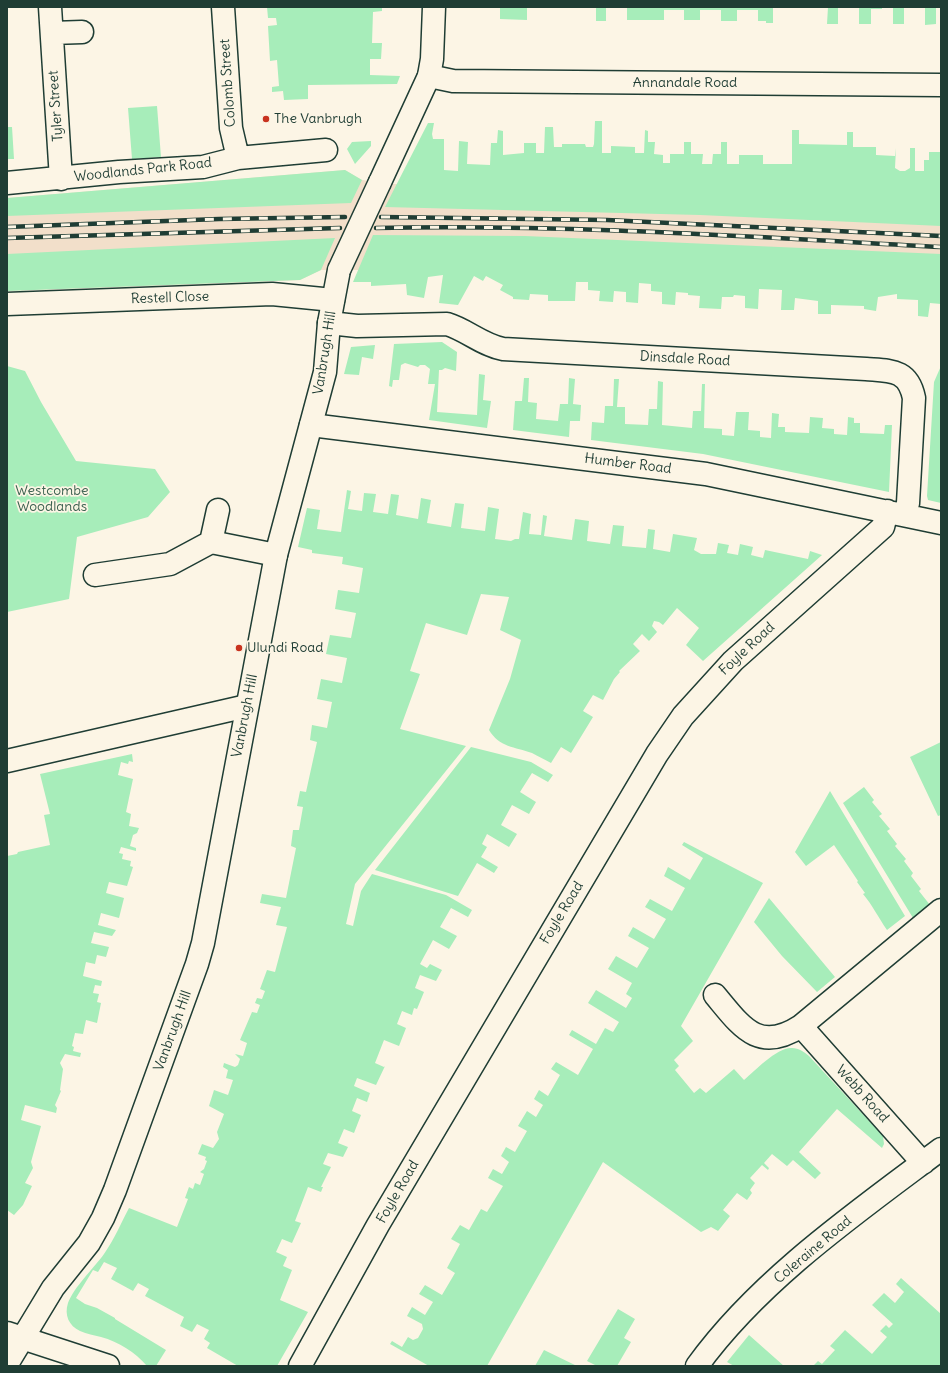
<!DOCTYPE html>
<html>
<head>
<meta charset="utf-8">
<style>
	body { margin:0 }
	#map { position:relative; width:948px; height:1373px; overflow:hidden; background:#fcf5e5; font-family:Delius,sans-serif }
	canvas { display:block }
	.frame { position:absolute; inset:0; border:8px solid #1f3d34; pointer-events:none }
</style>
</head>
<body>
<div id="map">
<canvas width="948" height="1373"></canvas>
<div class="frame"></div>
</div>
<script>
const ctx = document.querySelector('canvas').getContext('2d');
ctx.lineJoin = 'round';
function paint(path, color) { ctx.fillStyle = color; ctx.fill(path, 'evenodd'); }
function trace(path, color, width, dash) { ctx.strokeStyle = color; ctx.lineWidth = width; ctx.lineCap = dash ? 'butt' : 'round'; ctx.setLineDash(dash || []); ctx.stroke(path); }
function drawText(font, color, halo, rows, align = 'center') {
  ctx.font = font + ' Delius,sans-serif'; ctx.lineWidth = 3.5; ctx.setLineDash([]); ctx.textBaseline = 'middle'; ctx.strokeStyle = halo; ctx.fillStyle = color; for (const [text, x, y, turn = 0] of rows) {
    ctx.save(); ctx.translate(x, y); ctx.rotate((+turn || 0) * Math.PI / 180); ctx.textAlign = isNaN(turn) ? turn : align; if (halo) ctx.strokeText(text, 0, 0); ctx.fillText(text, 0, 0); ctx.restore();
  }
}
const built = new Path2D(`
	M345 170 362 180 395 184 941 202V283L445 270H321L300 280 7 291V198Z`);
const green = new Path2D(`
	M267 7H382V11L373 12 372 43H382L381 59H370V75L400 76 397 84 308 85V99L284 100 283 91 272 92V87L279 86 277 60 270 61 268 26 277 25 276 18H268Z
	M527 7V20L500 19V8H487Z
	M535 7H606V21H596V7Z
	M627 7H776L773 8V23H766V21H758V10H737V21H721V10H700V20H684V10H664V20H627Z
	M828 7H838V24H827Z
	M859 7H882V9H871V24H859Z
	M893 7H904V24H893Z
	M925 7H936V24L925 25Z
	M157 106 161 157 132 159 128 108Z
	M595 121H602V153H611V146L635 147V153H644L645 130 648 131V142H655L654 154 663 155V163H670V154H684V142H691V154H703L702 164H712L713 154H721V142H727V164H739V155H763V164H792V130H799V144L847 145V132H853V147H876V155L895 156 896 148 895 168 900 171H905L910 168V148H915V171H924V160H929V152H941V226L700 215 385 207 428 123H434L432 134 433 139H444V170L458 171 459 141 468 142 467 164 490 165 491 143H497L498 130 503 131V155L524 153V143H536V153H544L545 127H553L554 147H562V144H585L586 147H593L594 144Z
	M7 127H12L14 159H7Z
	M371 141V146L355 164 347 149 352 142Z
	M345 170 362 180 351 203 7 216V198Z
	M373 235 525 236 941 254V304L930 303 928 317 918 316V300L897 299V294L878 297 876 311 864 309V306L831 305V314H818V301L795 298 794 310H781L782 290 759 289 758 309 745 308V296L734 295 733 297H722L721 309 699 308 700 296 688 295V293L676 292 675 305 662 304V292L651 291V284L639 283 638 303 626 302V292L614 291 613 302 599 301 600 291 588 290V282H576L575 301H548V295L530 294 529 300 513 299V297L500 290 503 285 486 276 483 281 474 276 458 305 439 303 443 275 428 277 424 298 407 295 406 284 371 286V282H353Z
	M335 238 321 270 300 280 7 291V254Z
	M442 342 457 352 456 371 445 368 442 370H439L437 412 477 415 479 374 485 375 483 400 491 401 487 428 429 420 435 384H428L430 369 425 365H420L418 367 405 363 401 365 399 380H393L392 387 389 386 394 344Z
	M375 345 373 359 362 357 359 375 344 374 351 347Z
	M7 366 25 371 41 402 76 461 155 469 170 492 148 517 77 537 69 599 7 612Z
	M941 366V503L928 500 927 496 934 382Z
	M524 378H529L528 402 537 403 536 419 558 421 560 404H568L569 378 575 379 573 404 581 405 580 421H570L569 437 513 430 515 401H522Z
	M614 379H619L617 407H625V424L648 425 649 409H657L658 381 663 382 662 425 692 428 693 411H701L702 384H705L704 428 722 429V435L734 436 736 412H749L748 430 760 431V437L771 438 772 413 779 414 778 427H785V432L809 433 810 417 823 418 822 428 834 429V434L847 435 848 417 854 418V423H860V433L884 434 885 425H892L889 492 703 454 591 440 592 422 604 423 605 406H613Z
	M347 490 351 491 348 509 362 511 364 493 376 494 373 512 388 514 391 494 399 495 396 515 418 519 421 498 431 500 427 523 451 527 455 503 464 504 461 528 485 531 488 507 499 509 495 539 511 541 515 539H519L523 512 531 514 529 534 541 535 543 515 547 516 544 536 572 540 575 519 589 521 587 541 610 544 613 525 624 526 622 546 646 548 648 529 655 530 653 549 670 552 673 534 697 538 694 550 701 554H716L718 543 729 545 727 553 738 555 740 544 753 547 751 555 763 558 765 550 808 559 810 551 822 555 703 661 686 645 699 628 677 608 663 625 659 622 654 621 652 626 657 632 649 641 642 634 633 644 640 651 619 671 620 672 614 679 603 700 593 695 583 711 593 717 571 753 561 747 551 763C545 760 538 756 532 753 515 747 499 747 489 730L510 679 521 640 500 630 509 597 481 594 467 635 426 623 410 671 420 674 400 729 466 746 355 884 346 924 353 926 361 891 372 874 446 895 472 910 468 917 451 908 440 927 457 936 449 949 433 940 420 964 427 968 430 964 442 970 436 981 420 975 415 988 424 992 417 1009 414 1008 412 1015 402 1011 397 1024 406 1028 399 1046 384 1040 375 1063 384 1067 385 1066 376 1085 357 1078 354 1086 370 1093 367 1102 357 1098 352 1111 361 1115 354 1133 344 1129 338 1143 348 1147 343 1157 328 1153 323 1164 331 1167 321 1187H323L321 1192 308 1187 295 1221 301 1223 292 1243 282 1239 276 1252 287 1257 283 1266 292 1270 280 1300 308 1312 277 1366H238L207 1348 210 1343 204 1339 209 1330 197 1324 192 1332 180 1326 184 1317 145 1296 149 1289 138 1283 133 1291 111 1279 117 1268 104 1262 98 1272 93 1270 76 1298 85 1304 97 1308 115 1318V1319L166 1350 156 1366H147C135 1352 119 1342 101 1337 94 1335 87 1334 80 1331 69 1326 64 1315 68 1303 74 1287 94 1268 104 1254 114 1240 121 1223 129 1208L177 1227 188 1199 185 1198 189 1187 193 1189 195 1183 200 1185 204 1174 200 1172 204 1169 207 1161 205 1160 206 1157 198 1154 202 1144 213 1148 219 1139 217 1132 224 1114 209 1106 214 1090 228 1095 233 1080 226 1078 228 1070 223 1067 224 1063 235 1067 238 1065 240 1059 235 1054 243 1056 247 1043 240 1040 252 1012 257 1013 260 1005 255 1003 257 998 262 999 265 991 260 989 267 970 275 972 287 927 276 925 281 907 260 903 262 894 286 898 296 848 291 846 293 830H299L303 807 297 806 300 791 306 792 317 742 310 740 312 725 327 728 332 702 317 699 321 679 342 683 347 658 326 654 330 635 351 638 356 613 335 609 338 590 359 593 363 568 342 564 343 557 312 553V550L298 547 307 508 320 510 317 529 341 532Z
	M941 742V815L938 816 910 757Z
	M471 747 531 762 553 775 548 782 532 773 520 792 536 802 529 814 512 805 501 825 517 834 509 847 487 834 482 844 487 847 481 857 498 867 494 873 477 863 458 896 375 870Z
	M132 754 133 762 129 761 128 764 121 762 118 775 133 779 126 812 131 814 129 826 139 828 137 833 133 835 130 846 136 848V851L121 847 119 853 123 854 122 859 131 861 130 866 133 867 127 886 109 882 106 893 124 898 119 918 101 913 98 925 116 930 112 936 94 932 91 943 109 947 106 957 97 955 95 964 86 962 83 976 102 981 101 986 95 985 93 993 99 994 97 1002 101 1003 97 1023 86 1020 83 1034 75 1033 72 1046 74 1047 73 1051 81 1053 80 1057 65 1054 60 1063 63 1069 60 1090 61 1091 55 1105 57 1108 56 1113 25 1105 21 1120 41 1126 31 1162 33 1168 25 1183 32 1186 23 1205 14 1215 7 1210V856L17 854 18 852 50 845 44 815 50 814 40 774Z
	M864 787 874 800 872 802 882 814 879 816 890 829 887 831 897 844 895 846 906 859 904 861 913 873 911 876 921 889 919 891 930 905 913 918 843 803Z
	M830 791 905 916 887 930C878 917 873 906 863 894L865 893 857 882 858 881 834 845 806 866 795 852Z
	M684 842 763 883 681 1026 693 1041 674 1060 679 1066 675 1070 694 1093 700 1088 706 1093 734 1069 744 1080C755 1071 777 1047 792 1048 799 1048 804 1052 809 1056L883 1136 884 1144 882 1148 837 1109 799 1152 821 1173 815 1179 793 1160 787 1166 772 1154 764 1163 769 1168 768 1170 762 1165 750 1178 755 1183 750 1190 752 1193 747 1200 737 1193 723 1210 730 1216 718 1231 711 1227 701 1232 603 1162 487 1366H429L390 1344 392 1341 402 1347 408 1337 413 1340 418 1338 423 1329 422 1324 407 1316 412 1307 425 1315 433 1302 419 1294 425 1285 442 1295 455 1273 447 1268 460 1244 451 1239 460 1225 469 1230 481 1209 487 1212 503 1186 488 1178 493 1169 502 1174 509 1162 501 1156 506 1147 515 1152 527 1131 518 1126 527 1111 536 1117 543 1105 534 1099 539 1090 548 1096 560 1075 551 1069 556 1062 578 1075 593 1049 569 1035 572 1030 596 1044 605 1028 613 1032 619 1022 588 1003 596 990 626 1008 632 998 626 994 632 983 608 969 616 956 637 968 649 948 628 936 633 927 654 939 666 919 645 907 650 899 672 911 685 888 664 876 668 867 690 880 703 858 682 845Z
	M769 898 835 977 817 992 782 956 754 922Z
	M901 1278 941 1314V1366H813L818 1361 822 1364 835 1350 830 1346 845 1330 872 1354 887 1337 880 1331 886 1325 889 1328 893 1324 872 1305 884 1293 895 1303 904 1292 896 1284Z
	M618 1309 635 1319 624 1338 631 1342 617 1366H597L587 1361Z
	M749 1335 784 1366H734L727 1362Z
	M544 1350 577 1366H535Z`);
const minor = new Path2D(`
	M50 7 61 179
	M223 7 231 128 238 158
	M52 33 82 32
	M429 76 453 81 941 85
	M7 183 119 172 203 167 238 158 326 150
	M7 304 272 294 333 300
	M329 323 357 326 447 324C467 330 482 345 503 349L866 369C891 371 908 369 914 398L908 503 905 515
	M311 425 706 474 941 523
	M211 542 218 510
	M95 575 170 564 211 542 276 555
	M7 761 247 706
	M715 995C741 1026 758 1054 801 1026L941 910
	M801 1026 923 1163
	M7 1333 108 1366
	M300 1366 378 1225 657 754 683 716 733 661 883 527 887 511
	M697 1366C759 1280 857 1212 941 1149`);
const tertiary = new Path2D(`
	M380 182 429 76 432 59 434 7
	M7 1366 10 1359 53 1288 89 1243 103 1218 115 1190 197 964 203 943 276 555 325 372 329 323 339 270`);
const rail = new Path2D(`
	M381 217 607 220 941 236
	M7 227 219 219 345 217
	M376 228C564 224 753 237 941 247
	M7 238 340 228`);
const tertiaryBridge = new Path2D(`
	M339 270 380 182`);
const markers = [
	[266,119,4,"#c8321e"],
	[239,648,4,"#c8321e"]
];
const streetNames = [
	["Colomb Street",228,83,-94],
	["Annandale Road",685,83],
	["Tyler Street",56,106,-94],
	["Woodlands Park Road",143,170,-6],
	["Restell Close",170,298,-2],
	["Vanbrugh Hill",325,353,-81],
	["Dinsdale Road",685,359,3],
	["Humber Road",628,464,7],
	["Foyle Road",747,649,-43],
	["Vanbrugh Hill",245,716,-79],
	["Foyle Road",562,913,-59],
	["Vanbrugh Hill",173,1031,-70],
	["Webb Road",862,1094,48],
	["Foyle Road",398,1192,-60],
	["Coleraine Road",813,1250,-40]
];
const poiNames = [
	["The Vanbrugh",274,119],
	["Ulundi Road",247,648]
];
const parkNames = [
	["Westcombe",52,491],
	["Woodlands",52,507]
];
paint(built, '#f2dfca');
paint(green, '#a7edba');
trace(minor, '#1f3d34', 25);
trace(tertiary, '#1f3d34', 25);
trace(minor, '#fcf5e5', 22);
trace(tertiary, '#fcf5e5', 22);
trace(rail, '#1f3d34', 4.5);
trace(rail, '#fcf5e5', 3, [9]);
trace(tertiaryBridge, '#1f3d34', 25, []);
trace(tertiaryBridge, '#fcf5e5', 22);
for (const [x, y, r, color] of markers) { const dot = new Path2D(); dot.arc(x, y, r, 0, 2 * Math.PI); ctx.fillStyle = color; ctx.fill(dot); trace(dot, '#fcf5e5', 1.5); }
drawText('14px', '#1f3d34', '#fcf5e5', streetNames);
drawText('14px', '#1f3d34', '#fcf5e5', poiNames, 'left');
drawText('14px', '#3a604f', '#fcf5e5', parkNames);
</script>
</body>
</html>
